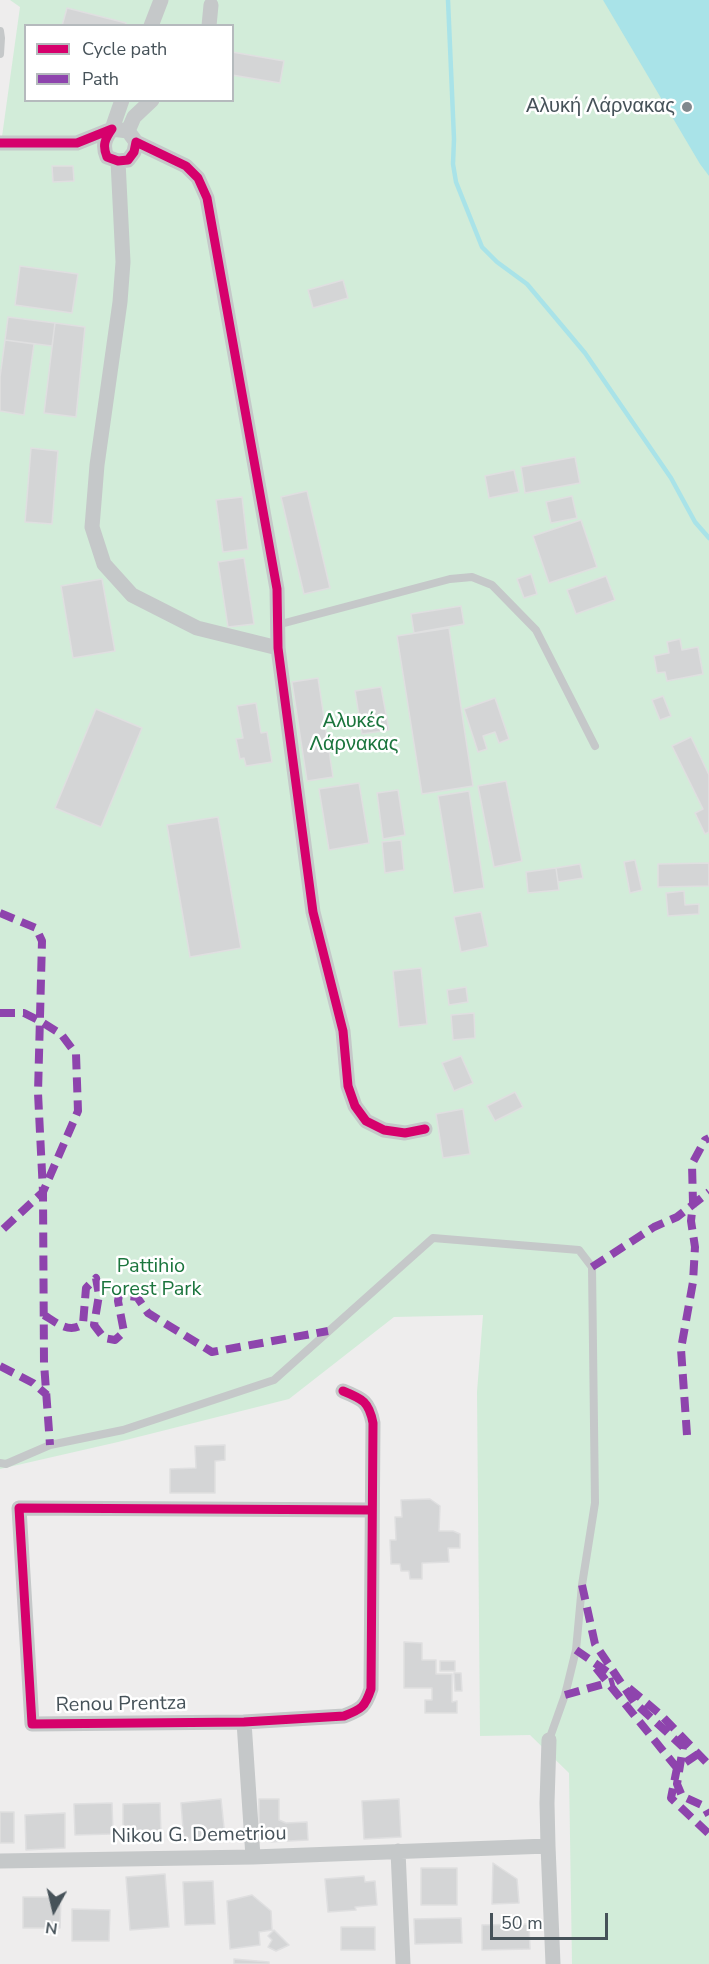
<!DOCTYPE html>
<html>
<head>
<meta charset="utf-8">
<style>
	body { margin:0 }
	#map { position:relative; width:709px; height:1964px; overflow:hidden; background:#eeeded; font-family:"Nunito Sans",sans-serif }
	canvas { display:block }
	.legend { position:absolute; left:24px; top:24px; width:210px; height:78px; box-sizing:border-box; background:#fff; border:2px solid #b5babd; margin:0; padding:8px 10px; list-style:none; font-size:18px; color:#465259 }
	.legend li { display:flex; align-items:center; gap:12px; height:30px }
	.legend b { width:30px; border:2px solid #b5babd }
	.north { position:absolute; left:24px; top:1880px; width:60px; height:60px; -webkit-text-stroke:4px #fff; paint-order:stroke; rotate:188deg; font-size:16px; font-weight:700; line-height:24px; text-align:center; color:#465259 }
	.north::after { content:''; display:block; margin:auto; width:21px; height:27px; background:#465259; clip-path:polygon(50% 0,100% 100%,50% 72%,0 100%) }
	.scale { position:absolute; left:490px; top:1913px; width:118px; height:27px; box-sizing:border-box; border:3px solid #465259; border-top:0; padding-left:8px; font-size:18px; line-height:21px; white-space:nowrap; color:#465259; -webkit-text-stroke:4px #fff; paint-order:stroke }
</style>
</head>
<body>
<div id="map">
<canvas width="709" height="1964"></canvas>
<ul class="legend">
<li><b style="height:8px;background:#d6006c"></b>Cycle path</li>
<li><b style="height:8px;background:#8e44ad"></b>Path</li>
</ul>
<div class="north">N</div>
<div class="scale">50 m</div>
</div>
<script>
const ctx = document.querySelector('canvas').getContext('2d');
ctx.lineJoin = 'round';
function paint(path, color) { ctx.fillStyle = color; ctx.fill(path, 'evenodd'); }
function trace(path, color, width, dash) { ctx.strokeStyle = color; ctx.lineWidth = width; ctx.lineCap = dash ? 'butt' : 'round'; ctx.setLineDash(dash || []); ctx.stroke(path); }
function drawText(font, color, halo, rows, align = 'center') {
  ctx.font = font + ' "Nunito Sans",sans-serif'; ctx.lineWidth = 5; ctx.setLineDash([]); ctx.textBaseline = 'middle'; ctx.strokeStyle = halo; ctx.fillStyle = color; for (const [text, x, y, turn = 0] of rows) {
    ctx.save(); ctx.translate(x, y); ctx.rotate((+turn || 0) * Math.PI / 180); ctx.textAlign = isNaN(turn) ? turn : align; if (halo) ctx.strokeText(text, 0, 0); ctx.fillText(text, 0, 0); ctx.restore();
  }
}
const green = new Path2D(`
	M10 0H709V1964H572L569 1773 530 1735 480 1736 477 1392 483 1315 394 1317 289 1399 118 1442 0 1469V151L20 7ZM26 26H232V100H26Z`);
const water = new Path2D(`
	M603 0H709V176L700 164Z`);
const stream = new Path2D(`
	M448 0 454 139 453 164 456 182 482 247 497 262 527 284 585 353 671 478 695 522 709 538`);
const building = new Path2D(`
	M67 8 126 23 125 26H62Z
	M232 52 284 61 280 83 232 75Z
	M52 166H73L74 181 53 182Z
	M20 266 78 274 72 313 15 305Z
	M343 280 348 298 313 308 308 290Z
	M8 317 55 323 52 346 5 340Z
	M55 323 85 327 76 417 44 413Z
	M5 340 34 344 24 415 0 411V377Z
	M31 448 58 451 52 524 25 522Z
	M575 457 580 483 525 493 521 467Z
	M514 470 519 492 489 498 485 476Z
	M307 491 330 588 304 594 281 497Z
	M572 496 577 518 551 523 546 502Z
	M242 497 248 549 223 552 216 500Z
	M581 520 597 567 549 583 533 536Z
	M244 558 254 624 228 627 218 562Z
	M531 574 537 594 524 598 517 579Z
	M606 576 615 600 576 614 567 590Z
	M102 579 115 651 73 658 61 586Z
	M461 606 464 624 414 633 411 614Z
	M449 628 473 786 422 794 397 636Z
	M680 639 682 650 698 647 703 674 667 681 665 672 657 673 654 656 669 653 667 642Z
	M318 678 333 777 307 781 292 682Z
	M381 687 389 730 362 734 355 691Z
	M663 696 671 716 660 720 652 700Z
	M495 698 509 739 499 743 495 732 483 736 487 749 478 752 464 709Z
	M256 703 261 733 267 732 272 762 246 766 244 758 240 759 236 739 243 738 237 706Z
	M96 709 142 728 101 827 55 808Z
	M691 737 709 775V832L705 834 695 813 703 809 672 746Z
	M506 781 522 861 494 867 478 786Z
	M359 783 369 843 329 850 319 789Z
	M398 790 405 835 383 839 377 793Z
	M469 791 484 888 454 893 438 796Z
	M218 817 241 948 190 957 167 825Z
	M401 840 404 870 385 873 382 842Z
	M635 860 642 890 630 893 624 862Z
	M709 863V886L658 887V864Z
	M580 864 583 878 558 882 556 868Z
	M556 868 559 890 528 893 526 872Z
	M684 891 685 905 699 904V914L668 916 666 893Z
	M481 912 488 946 461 952 454 917Z
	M421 968 427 1024 399 1027 393 971Z
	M466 987 468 1002 449 1005 447 990Z
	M474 1013 475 1038 453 1040 451 1015Z
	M461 1056 473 1083 454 1091 442 1063Z
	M515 1092 523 1107 495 1121 487 1106Z
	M463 1109 470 1154 443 1158 436 1114Z
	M225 1445V1460L215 1461V1493H170V1469L196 1468 195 1446Z
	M430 1499 440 1506 439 1531H453L460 1534V1548H448L449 1562 422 1563V1579H410L409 1571H401L400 1564H391L390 1540H396L395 1517H402L401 1500Z
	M404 1642 422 1643V1660H436V1674H452V1702L457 1701V1713H425V1700H432V1688H404Z
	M440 1661H455V1671H440Z
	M454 1673H461L462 1691H455Z
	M221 1799 225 1837 184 1841 181 1803Z
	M259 1799H279V1820L286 1823 307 1822 308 1840 269 1842 259 1831Z
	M399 1799 401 1837 364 1839 362 1801Z
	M112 1803 113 1834 75 1835 74 1804Z
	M160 1803 161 1835 123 1836V1804Z
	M0 1812H14V1843H0Z
	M65 1813V1848L26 1850 25 1815Z
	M493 1863 517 1879 519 1903 492 1904Z
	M421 1868H457V1905H421Z
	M165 1874 169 1927 130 1930 126 1877Z
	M364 1876 365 1882 375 1881 377 1905 355 1907 356 1910 328 1912 325 1879Z
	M213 1881 215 1924 185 1925 183 1882Z
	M252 1895 271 1911 272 1930 259 1932 260 1945 230 1949 227 1901Z
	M23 1897H61L60 1928H23Z
	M72 1909 110 1910 109 1941H72Z
	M461 1918 462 1943 415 1944 414 1919Z
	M529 1924 530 1949 482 1950V1925Z
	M341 1927H375V1950H341Z
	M274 1930 289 1945 276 1951 268 1947 272 1940 268 1936Z
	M234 1959 269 1962V1964H234Z`);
const lane = new Path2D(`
	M0 31 1 38 0 54
	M277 625 450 579 472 577 492 585 536 630 595 746
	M0 1463 6 1464 50 1445 123 1430 274 1380 433 1238 579 1250 592 1267 595 1503 582 1585 576 1650 565 1695 549 1740`);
const street = new Path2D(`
	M151 26 161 0
	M209 26 211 5
	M122 100 112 129 128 131 136 142
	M128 131 134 117 152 100
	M0 143H77L112 129C105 139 102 145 107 157L118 161 128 160 134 152 136 142 186 166 198 178 207 198 277 589 278 648 313 912 343 1031 348 1086 355 1106 366 1121 384 1130 405 1133 425 1129
	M118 161 123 262 120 302 97 465 92 527 104 564 132 595 197 628 278 648
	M343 1391C363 1399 369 1402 373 1423L371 1689C365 1707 362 1709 344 1716L244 1722 32 1724 19 1508 372 1510
	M244 1722 253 1857
	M548 1846 547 1803 549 1740
	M398 1851 403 1964
	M0 1861 253 1857 548 1846 553 1964`);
const quiet = new Path2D(`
	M0 913 36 928 42 941 38 1093 43 1192 44 1363 50 1445
	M0 1013H24L40 1021 61 1034 76 1054 78 1111 43 1192 0 1232
	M592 1267 654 1227 677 1217 709 1192
	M44 1315C57 1323 69 1334 83 1324L86 1288 96 1278 99 1295 94 1325 104 1338 115 1340 124 1332 118 1301 119 1295 137 1297 148 1313 212 1352 328 1331
	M0 1366 33 1383 47 1395
	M687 1435 681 1349 693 1282 695 1247 691 1221 693 1203 692 1164 705 1140 709 1138
	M582 1585 595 1644 634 1702 683 1747 677 1784 682 1796 704 1806 709 1815
	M576 1650 612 1675
	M596 1668 677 1768
	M629 1688 661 1715 709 1765
	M565 1695 614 1681
	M698 1754 677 1768 671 1798 709 1834`);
const cycleway = new Path2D(`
	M0 143H77L112 129C105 139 102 145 107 157L118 161 128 160 134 152 136 142 186 166 198 178 207 198 277 589 278 648 313 912 343 1031 348 1086 355 1106 366 1121 384 1130 405 1133 425 1129
	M343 1391C363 1399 369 1402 373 1423L371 1689C365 1707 362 1709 344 1716L244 1722 32 1724 19 1508 372 1510`);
const markers = [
	[687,107,6,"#81888d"]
];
const poiNames = [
	["Αλυκή Λάρνακας",675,107]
];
const parkNames = [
	["Αλυκές",354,722],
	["Λάρνακας",354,745],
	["Pattihio",151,1267],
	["Forest Park",151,1290]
];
const streetNames = [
	["Renou Prentza",121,1705,-1],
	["Nikou G. Demetriou",199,1836,-1]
];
paint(green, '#d2ecd9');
paint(water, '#a9e3e8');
trace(stream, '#a9e3e8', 4.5);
paint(building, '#d4d5d6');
trace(building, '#dfdfe0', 1.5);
trace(lane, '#c5c8c9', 8);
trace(street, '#c5c8c9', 15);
trace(quiet, '#8e44ad', 8, [15, 8]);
trace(cycleway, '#d6006c', 9);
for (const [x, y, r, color] of markers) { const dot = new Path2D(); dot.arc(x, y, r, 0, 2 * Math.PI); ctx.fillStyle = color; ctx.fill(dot); trace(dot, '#fff', 2); }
drawText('20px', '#465259', '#fff', poiNames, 'right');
drawText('20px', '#1b753d', '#fff', parkNames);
drawText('20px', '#465259', '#fff', streetNames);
</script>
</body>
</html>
